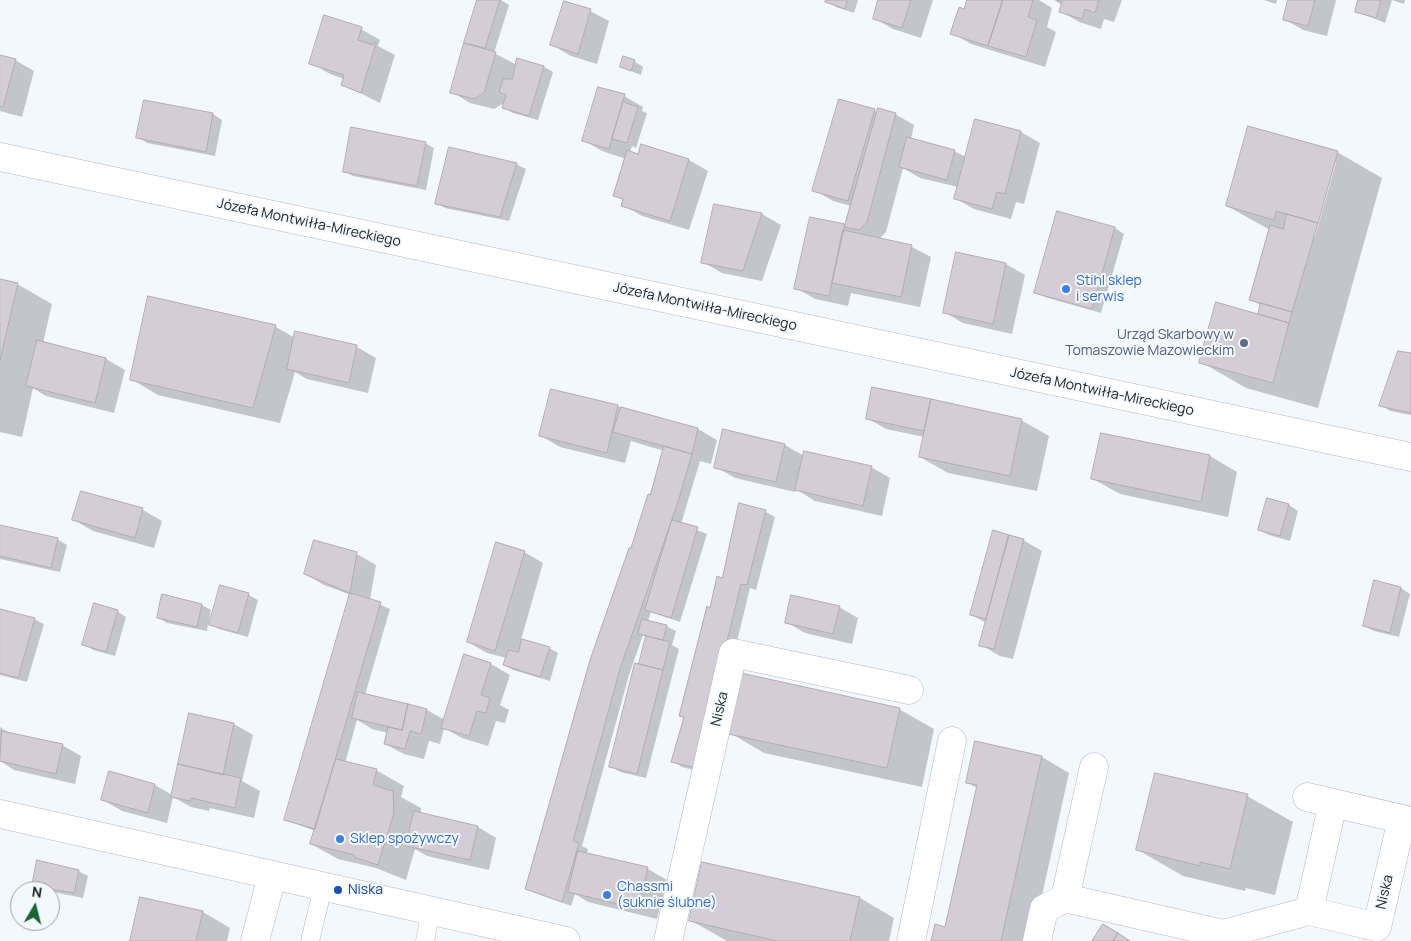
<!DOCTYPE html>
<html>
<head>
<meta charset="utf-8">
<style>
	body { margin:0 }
	#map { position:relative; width:1411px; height:941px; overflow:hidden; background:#f3f8fd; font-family:Manrope,sans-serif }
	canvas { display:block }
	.north { position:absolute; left:10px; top:881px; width:50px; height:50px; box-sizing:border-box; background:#f3f8fd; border:1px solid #9da1a5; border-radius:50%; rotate:8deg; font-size:14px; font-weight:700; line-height:20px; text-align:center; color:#1b1e21 }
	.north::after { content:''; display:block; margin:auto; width:18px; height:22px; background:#186635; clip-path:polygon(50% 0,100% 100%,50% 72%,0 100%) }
</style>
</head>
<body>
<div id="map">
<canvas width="1411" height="941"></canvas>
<div class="north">N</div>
</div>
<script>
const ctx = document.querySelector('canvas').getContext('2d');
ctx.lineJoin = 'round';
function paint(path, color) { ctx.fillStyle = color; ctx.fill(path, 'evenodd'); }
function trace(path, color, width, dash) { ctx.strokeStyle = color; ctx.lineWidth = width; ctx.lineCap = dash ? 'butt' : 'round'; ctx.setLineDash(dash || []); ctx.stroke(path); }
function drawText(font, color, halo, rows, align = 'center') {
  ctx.font = font + ' Manrope,sans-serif'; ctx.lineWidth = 4; ctx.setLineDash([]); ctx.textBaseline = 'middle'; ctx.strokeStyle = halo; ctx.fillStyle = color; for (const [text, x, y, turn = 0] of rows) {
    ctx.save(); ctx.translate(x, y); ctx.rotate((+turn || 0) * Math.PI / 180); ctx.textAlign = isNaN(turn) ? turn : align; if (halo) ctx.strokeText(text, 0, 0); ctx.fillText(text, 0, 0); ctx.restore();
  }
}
const shadow = new Path2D(`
	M478 0H501L509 5 494 53 517 65 544 67 553 72 538 120 513 113 504 107 506 102 494 109 470 103 452 92 470 45 466 42Z
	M827 0H858L854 13 836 7Z
	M880 0H933L921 38 893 29 874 18Z
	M968 0H1039L1052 8 1047 27 1056 32 1045 67 971 44 952 33 965 11Z
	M1054 0H1122L1114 22 1104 19 1101 29 1079 22 1060 11 1062 5Z
	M1264 0H1277L1276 4Z
	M1289 0H1336L1327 36 1303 30 1284 19Z
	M1360 0H1405L1404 4 1392 0 1385 23 1356 11Z
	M590 11 609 21 597 64 571 56 552 45Z
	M361 29 380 40 378 46 395 55 380 103 342 84 344 79 330 74 311 63Z
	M0 56 15 60 34 71 22 117 0 111Z
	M634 61 643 67 641 75 621 67Z
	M624 96 643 107 642 111 647 113 636 148 632 146 630 152 639 155 642 145 689 160 708 171 689 230 642 216 623 205 624 201 615 195 626 159 602 151 583 140Z
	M840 100 878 112 895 114 914 125 911 139 954 151 966 157 976 120 1021 132 1040 143 1024 204 1016 202 1011 219 974 209 955 198 958 187 920 178 903 168 886 232 879 239 912 247 931 257 920 307 851 293 848 306 815 299 796 288 846 225 851 206 833 201 814 190Z
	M213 114 222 120 215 156 147 143 138 137Z
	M425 143 434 148 426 190 353 176 344 171Z
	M1337 152 1382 178 1318 408 1246 388 1201 362 1259 316 1262 306 1250 299 1270 230 1227 206ZM1333 162H1336L1315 237 1312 236Z
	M516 164 526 169 509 221 445 208 436 203Z
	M715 205 762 214 781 225 762 281 722 273 703 262Z
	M1115 228 1124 234 1101 313 1045 297 1036 292Z
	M957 253 1006 264 1025 275 1012 334 963 323 944 312Z
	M0 280 17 284 52 304 43 343 106 359 125 370 114 413 46 396 33 388 22 437 0 432Z
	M149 297 276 327 295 338 296 333 357 347 376 358 368 393 307 379 295 372 280 423 158 395 131 379Z
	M1411 355V415L1390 411 1381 405Z
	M873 388 1021 420 1049 436 1037 491 948 473 920 457 924 437 886 429 867 418Z
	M617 406 698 429 717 440 711 464 700 461 681 524 707 534 680 622 651 612 648 621 666 626 676 631 672 645 679 649 646 778 620 772 610 766 647 637 643 635 629 675 582 846 588 849 587 854 648 869 667 880 657 919 588 902 575 894 571 906 526 889 664 451 631 441 625 463 560 447 541 436Z
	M724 431 785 445 804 456 871 467 890 478 882 516 815 501 796 489 795 492 735 478 716 467Z
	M1102 434 1210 456 1237 472 1228 517 1120 494 1093 479Z
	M82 493 143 510 162 521 154 548 93 531 74 520Z
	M1268 500 1289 505 1298 511 1290 541 1269 535 1259 530Z
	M740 505 766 512 775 517 756 590 750 588 705 773 682 767 672 761 685 718 681 716 723 580Z
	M0 526 57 539 67 545 60 572 0 559Z
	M994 532 1023 540 1042 551 1013 659 1000 656 981 645 986 623 972 615Z
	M315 542 357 554 376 565 370 600 390 609 365 695 427 710 445 720 491 664 510 675 500 705 509 710 505 723 496 721 488 746 462 738 444 728 440 744 429 741 424 759 404 754 385 744 388 733 372 729 357 720 345 763 376 770 404 786 401 797 421 808V814L478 827 496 838 489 870 427 856 415 849 406 880 376 868 338 859 311 844 315 831 286 820 351 595 324 585 305 574Z
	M524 552 543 563 521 640 549 648 558 653 550 681 513 670 504 665 506 658 487 653 468 642Z
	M1375 582 1401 588 1410 594 1399 637 1374 631 1364 626Z
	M221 587 249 595 258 600 248 637 219 629 208 623 207 631 167 623 158 617 163 595 202 605 211 610 209 622H211Z
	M839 607 858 618 852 644 805 633 786 622Z
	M0 610 34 619 44 624 27 682 0 675Z
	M117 611 126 617 115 656 93 650 84 644Z
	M899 709 934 729 922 787 764 753 730 733Z
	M234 724 253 735 242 781 260 791 254 818 210 808 209 811 191 807 173 797 167 823 122 811 103 800 110 773 155 785 172 795Z
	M0 727 11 734 62 745 81 756 75 784 14 770 0 761Z
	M1042 757 1069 773 1032 941H932L946 928 977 788 967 782Z
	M1247 796 1293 822 1275 895 1246 888 1245 891 1183 876 1138 850Z
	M78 871 88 876 83 898 43 890 34 885Z
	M860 898 894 918 889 941H727L690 920Z
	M203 912 230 928 227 941H132Z`);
const building = new Path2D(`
	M477 0H500L485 48 464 43Z
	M826 0H847L845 9 825 2Z
	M878 0H911L902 28 873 19Z
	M967 0H1003L988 46 950 34 959 7 964 9Z
	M1003 0H1033L1028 17 1037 20 1026 57 988 46Z
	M1057 0H1099L1095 13 1085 9 1082 19 1059 12 1062 2Z
	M1288 0H1315L1308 26 1283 20Z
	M1358 0H1381L1376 18 1355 12Z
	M564 1 591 9 578 54 550 45Z
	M324 15 362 27 358 40 373 45 374 42 376 43 361 93 341 85 344 75 309 64Z
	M464 43 496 52 484 93 474 99 450 93Z
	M0 55 16 59 3 107 0 106Z
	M623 56 635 60 631 71 620 67Z
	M517 58 544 66 529 116 502 108 506 95 499 92 503 79H512Z
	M598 87 625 94 609 149 582 141Z
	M839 99 875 109 848 201 812 191Z
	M144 100 213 113 206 152 136 138Z
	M623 102 638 107 627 143 612 139Z
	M878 108 896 113 867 222 859 230 844 227 845 224Z
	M975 119 1021 131 1005 194 997 192 992 209 954 199Z
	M1248 126 1338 151 1318 223 1276 211 1274 220 1226 206Z
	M351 127 426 142 417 186 343 172Z
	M907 137 955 150 947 180 899 167Z
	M641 144 689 159 670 221 621 206 623 199 613 196 627 150 638 154Z
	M449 147 517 163 500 217 435 204Z
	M714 204 762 213 743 271 701 263Z
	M1057 211 1115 227 1092 309 1034 293Z
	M1287 214 1318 223 1292 312 1249 300 1270 225 1283 229Z
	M810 217 845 224 829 296 794 289Z
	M843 230 912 245 901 297 832 283Z
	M956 252 1006 263 993 324 943 313Z
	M0 279 18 283 0 360Z
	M148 296 276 325 253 408 130 380Z
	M1216 302 1289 323 1273 383 1199 363Z
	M1261 303 1292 312 1289 323 1258 314Z
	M295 331 357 345 349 383 287 369Z
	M37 340 106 358 95 403 26 386Z
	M1398 351 1411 353V413L1379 406Z
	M872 387 931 399 924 431 866 419Z
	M551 389 618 405 607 453 539 436Z
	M931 399 1022 419 1010 476 919 457Z
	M621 407 698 428 692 454 613 432Z
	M723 429 785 444 776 482 714 468Z
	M1101 433 1210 455 1201 502 1091 479Z
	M664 446 692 454 678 502 620 669 573 841 579 843 562 902 525 889 590 660 629 548H631L648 494 650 495Z
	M804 451 872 466 863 506 795 490Z
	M81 491 143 508 135 538 72 520Z
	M1267 498 1289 504 1280 536 1258 530Z
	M739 503 766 510 747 585 741 584 696 768 671 762 684 717 679 716 707 606 710 608 717 576 722 578Z
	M672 520 698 527 671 618 645 610Z
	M0 525 58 538 51 568 0 556Z
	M993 530 1009 535 986 619 970 615Z
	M1009 535 1024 539 994 649 979 646Z
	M314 540 357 552 350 593 304 574Z
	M496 542 525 551 495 651 467 642Z
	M1374 580 1401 587 1390 633 1363 626Z
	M220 585 249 593 238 633 209 625Z
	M350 593 381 602 315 829 284 820Z
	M162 594 202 604 197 627 157 618Z
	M791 595 840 606 833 634 785 623Z
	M94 603 118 610 106 652 82 645Z
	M0 609 35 618 18 678 0 673Z
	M642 619 667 625 663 640 638 634Z
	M646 636 670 642 663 670 639 664Z
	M522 639 550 647 540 677 503 665 508 650 518 652Z
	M464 654 491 663 481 695 490 698 486 713 477 711 469 736 441 728Z
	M635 663 663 670 637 774 609 767Z
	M741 673 900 708 887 768 728 734Z
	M358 692 408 704 402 730 352 718Z
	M408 704 427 709 421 734 410 731 405 749 384 744 388 727 402 730Z
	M189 713 234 723 223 775 178 764Z
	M2 731 63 744 56 774 0 761Z
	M975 741 1042 756 1001 941H931L935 924 945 927 977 785 966 783Z
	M336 759 377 769 373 785 393 791 394 813 378 865 354 857 355 855 310 844Z
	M178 764 241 778 235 808 191 798 190 801 171 797Z
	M109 771 155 784 148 813 101 800Z
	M1155 773 1248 794 1230 869 1200 862V866L1136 850Z
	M414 811 478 826 470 860 406 846Z
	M578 851 648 867 638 909 568 892Z
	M37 860 79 870 74 893 32 886Z
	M702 862 860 897 850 941H777L689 921Z
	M140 897 203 911 196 941H130Z
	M1103 924 1118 933 1113 941H1092Z
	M1118 933 1130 941H1113Z`);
const service = new Path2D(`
	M310 941 323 887
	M425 941 431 911`);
const minor = new Path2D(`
	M1307 797 1411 821
	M0 814 566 941
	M1065 898 1223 934 1221 941
	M1309 911 1333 803
	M1223 934 1309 911 1377 927 1402 819
	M255 941 272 876
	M668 941 733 653 909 690
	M911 941 952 741
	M1037 941 1044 909 1065 898 1094 767`);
const secondary = new Path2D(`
	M0 157 1411 457`);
const markers = [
	[1066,289,5,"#3f7fe0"],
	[1244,343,5,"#5c6f8a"],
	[340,839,5,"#3f7fe0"],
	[338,890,5,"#1a4fb4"],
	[607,895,5,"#3f7fe0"]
];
const streetNames = [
	["Józefa Montwiłła-Mireckiego",309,223,12],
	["Józefa Montwiłła-Mireckiego",705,307,12],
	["Józefa Montwiłła-Mireckiego",1102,392,12],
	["Niska",720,709,-77],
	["Niska",1385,892,-77]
];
const shopNames = [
	["Stihl sklep",1076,281],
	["i serwis",1076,297],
	["Sklep spożywczy",350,839],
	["Chassmi",617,887],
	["(suknie ślubne)",617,903]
];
const serviceNames = [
	["Urząd Skarbowy w",1234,335],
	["Tomaszowie Mazowieckim",1234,351]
];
const transitNames = [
	["Niska",348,890]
];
paint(shadow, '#0003');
paint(building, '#d4cdd6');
trace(building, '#b2abb4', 1);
trace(service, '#b2bac2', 19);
trace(minor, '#b2bac2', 29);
trace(secondary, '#b2bac2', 29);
trace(service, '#fff', 18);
trace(minor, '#fff', 28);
trace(secondary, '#fff', 28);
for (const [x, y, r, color] of markers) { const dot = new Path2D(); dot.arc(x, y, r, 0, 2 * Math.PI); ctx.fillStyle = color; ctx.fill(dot); trace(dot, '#f3f8fd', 2); }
drawText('14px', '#1b1e21', '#f3f8fd', streetNames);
drawText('14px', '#366cbe', '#f3f8fd', shopNames, 'left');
drawText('14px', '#4e5e75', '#f3f8fd', serviceNames, 'right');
drawText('14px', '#164399', '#f3f8fd', transitNames, 'left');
</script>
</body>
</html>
